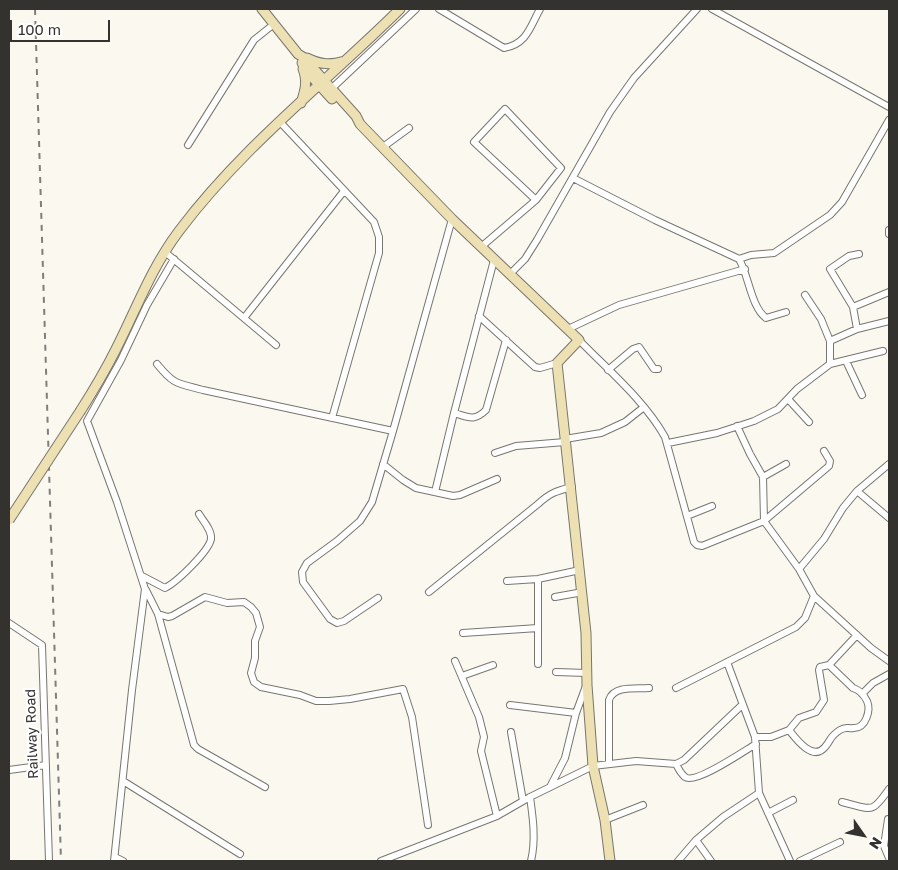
<!DOCTYPE html>
<html>
<head>
<meta charset="utf-8">
<style>
	body { margin:0 }
	#map { position:relative; width:898px; height:870px; overflow:hidden; background:#fbf8f0; font-family:"Golos Text",sans-serif }
	canvas { display:block }
	.frame { position:absolute; inset:0; border:10px solid #33322f; pointer-events:none }
	.north { position:absolute; left:838px; top:810px; width:50px; height:50px; -webkit-text-stroke:4px #fff; paint-order:stroke; rotate:123deg; font-size:14px; font-weight:700; line-height:20px; text-align:center; color:#33322f }
	.north::after { content:''; display:block; margin:auto; width:18px; height:22px; background:#33322f; clip-path:polygon(50% 0,100% 100%,50% 72%,0 100%) }
	.scale { position:absolute; left:10px; top:20px; width:100px; height:22px; box-sizing:border-box; border:2px solid #33322f; border-top:0; padding-left:6px; font-size:15px; line-height:18px; white-space:nowrap; color:#33322f; -webkit-text-stroke:4px #fff; paint-order:stroke }
</style>
</head>
<body>
<div id="map">
<canvas width="898" height="870"></canvas>
<div class="frame"></div>
<div class="north">N</div>
<div class="scale">100 m</div>
</div>
<script>
const ctx = document.querySelector('canvas').getContext('2d');
ctx.lineJoin = 'round';
function trace(path, color, width, dash) { ctx.strokeStyle = color; ctx.lineWidth = width; ctx.lineCap = dash ? 'butt' : 'round'; ctx.setLineDash(dash || []); ctx.stroke(path); }
function drawText(font, color, halo, rows, align = 'center') {
  ctx.font = font + ' "Golos Text",sans-serif'; ctx.lineWidth = 4.5; ctx.setLineDash([]); ctx.textBaseline = 'middle'; ctx.strokeStyle = halo; ctx.fillStyle = color; for (const [text, x, y, turn = 0] of rows) {
    ctx.save(); ctx.translate(x, y); ctx.rotate((+turn || 0) * Math.PI / 180); ctx.textAlign = isNaN(turn) ? turn : align; if (halo) ctx.strokeText(text, 0, 0); ctx.fillText(text, 0, 0); ctx.restore();
  }
}
const street = new Path2D(`
	M439 9 504 48C527 44 530 27 540 9
	M712 9 889 107
	M329 91 416 9
	M280 122 374 222 379 237V253L332 418
	M188 145 254 40 274 24
	M383 147 409 128
	M573 178 655 220 739 259 751 255 774 253 830 215 842 202 889 120
	M889 230V234
	M481 247 536 200 561 168 505 109 474 142 536 200
	M165 252 276 345
	M739 259C749 276 751 307 766 318L786 312
	M510 274 525 259 537 240 610 112 634 78 697 9
	M805 295 821 319 830 341V364
	M853 307 889 292
	M479 316 535 367 540 368 557 363
	M244 318 344 191
	M568 329 619 305 745 269
	M857 329 853 307 830 269 849 256 859 254
	M579 340C609 371 644 400 665 437L694 542 697 545 702 546 764 521 829 466 830 461 824 451
	M830 341 857 329 889 321
	M846 361 862 395
	M157 364C174 385 177 383 203 390L393 431
	M608 370 633 349 639 347 654 369H658
	M788 399 809 422
	M454 413C468 417 474 422 486 410L506 340
	M737 426 750 454 763 477 764 521 799 569 814 596 871 648 889 661
	M565 439 601 433 625 422 644 407
	M668 443 717 433 754 421 778 409 797 389 830 364 883 351
	M495 453 516 446 565 442
	M383 464 403 480 416 488 453 496 460 495 497 479
	M763 477 786 464
	M857 491 889 518
	M435 492 454 413 494 260
	M687 516 712 506
	M799 569 824 539 843 508 857 491 889 464
	M142 576 165 588C177 582 209 551 211 539 212 530 203 521 199 514
	M538 579V664
	M507 581 538 579 580 570
	M146 590 158 614 194 745 198 749 265 787
	M429 592 538 504C550 493 556 491 572 487
	M555 597 583 592
	M378 598 344 621 337 623 330 619 303 582 302 572 307 563 337 541 360 521 372 502 393 431 452 219
	M158 614 168 617 172 616 205 597 227 603 244 602 251 607 256 613 260 627 255 641V658L251 673 254 682 261 687 300 695 316 701H329L350 699 403 689 412 717 428 825
	M9 623 42 645 49 861
	M463 633 538 628
	M455 661 479 717 484 737 481 751 497 816
	M727 662 755 737 759 793 790 861
	M556 672 587 673
	M462 676 493 665
	M676 688 796 627 805 618 814 596
	M862 694 873 683 889 674
	M510 705 576 713
	M789 730C796 739 813 762 825 747 832 739 829 737 840 730 846 726 848 729 854 728 866 728 871 710 867 701 864 695 860 690 853 688L829 665
	M511 732 523 801
	M755 737H771L789 730 799 718 816 712 824 700 819 670 820 667 829 665 857 635
	M609 764V700C614 685 636 689 649 688
	M676 764C678 768 681 774 685 777 695 785 744 751 756 744
	M9 770 46 765
	M123 781 240 854
	M550 787 565 758 576 713 586 686
	M530 797C533 818 536 840 531 861
	M842 802C872 809 871 815 889 789
	M768 813 793 800
	M888 819 884 846 889 858
	M605 820 643 805
	M696 840 711 861
	M115 857 123 861
	M114 861 132 690 145 589 117 502 87 421 121 360 147 305 174 259
	M381 861 497 816 530 797 593 766 636 761 676 764 684 760 742 705
	M678 861 696 840 723 817 759 793
	M800 861 840 842`);
const secondary = new Path2D(`
	M262 9 298 54 303 57 356 116 360 124 452 219 579 340 557 363 586 633 587 685 593 766 605 820 610 861
	M307 58C321 65 330 65 345 61
	M302 63 313 78 332 99
	M301 103C305 91 308 81 303 69
	M81 410C93 391 105 371 115 351 136 310 151 268 179 231 242 147 326 82 400 9`);
const rail = new Path2D(`
	M35 9 61 861`);
const secondaryBridge = new Path2D(`
	M9 520 81 410`);
const streetNames = [
	["Railway Road",32,734,-92]
];
trace(street, '#78766f', 8);
trace(secondary, '#78766f', 11);
trace(street, '#fff', 6);
trace(secondary, '#ede1b4', 9);
trace(rail, '#7f7e79', 2, [6, 6]);
trace(secondaryBridge, '#78766f', 11, []);
trace(secondaryBridge, '#ede1b4', 9);
drawText('14px', '#33322f', '#fff', streetNames);
</script>
</body>
</html>
